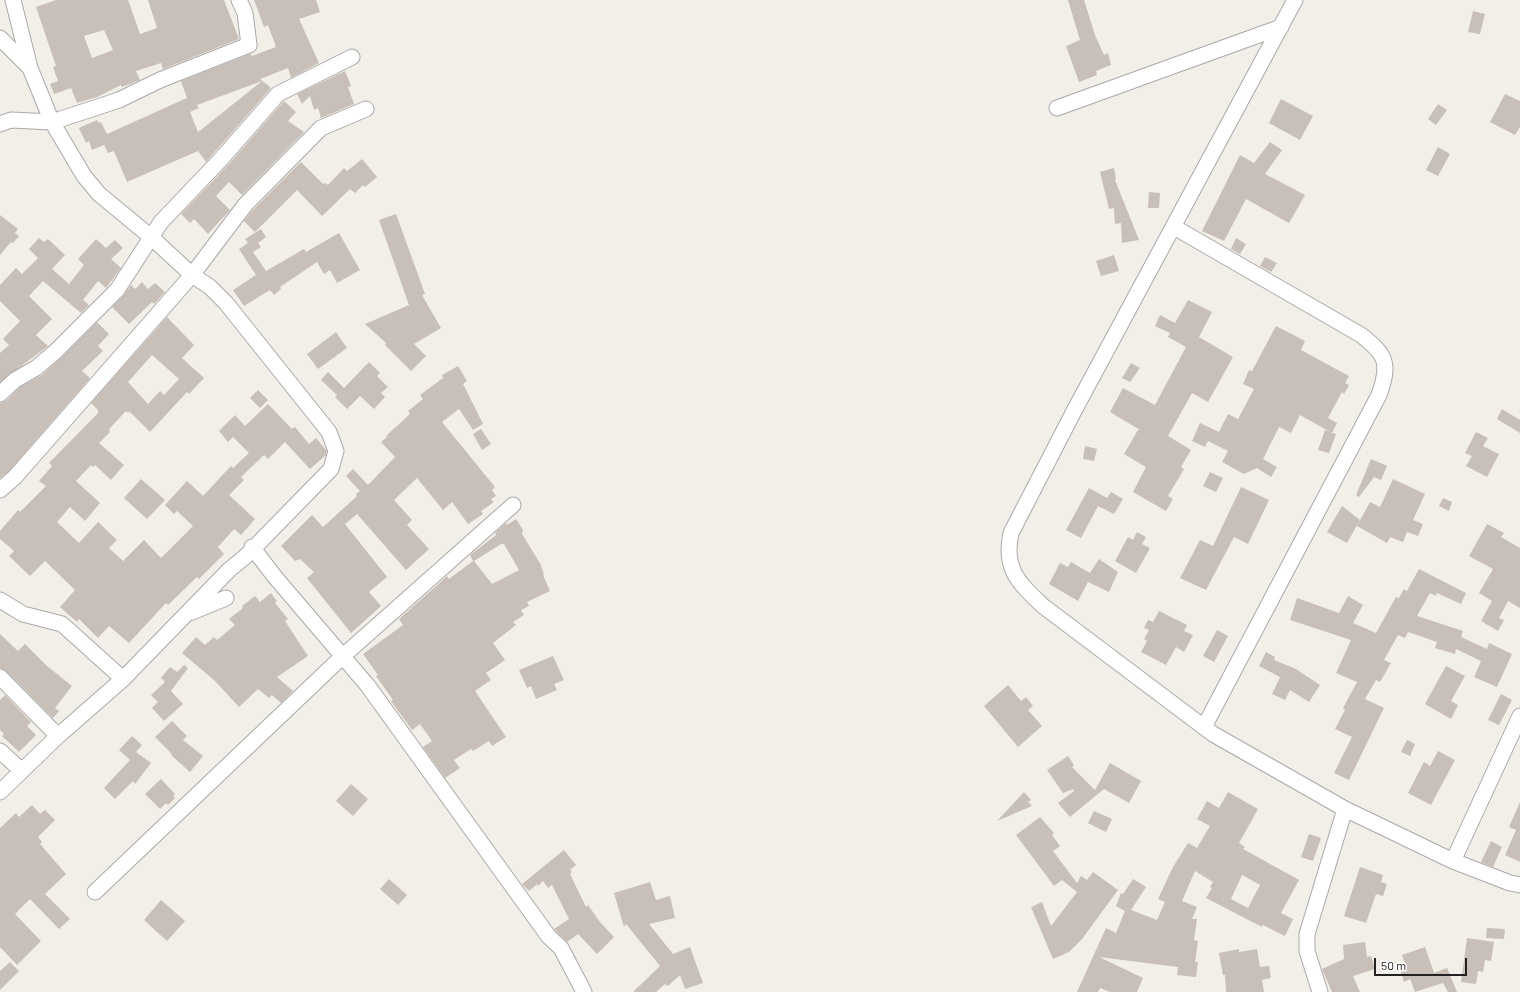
<!DOCTYPE html>
<html>
<head>
<meta charset="utf-8">
<style>
	body { margin:0 }
	#map { position:relative; width:1520px; height:992px; overflow:hidden; background:#f2efe9; font-family:Barlow,sans-serif }
	canvas { display:block }
	.scale { position:absolute; left:1374px; top:958px; width:93px; height:18px; box-sizing:border-box; border:2px solid #222; border-top:0; padding-left:5px; font-size:12px; line-height:14px; white-space:nowrap; color:#222; -webkit-text-stroke:3px #fff; paint-order:stroke }
</style>
</head>
<body>
<div id="map">
<canvas width="1520" height="992"></canvas>
<div class="scale">50 m</div>
</div>
<script>
const ctx = document.querySelector('canvas').getContext('2d');
ctx.lineJoin = 'round';
function paint(path, color) { ctx.fillStyle = color; ctx.fill(path, 'evenodd'); }
function trace(path, color, width, dash) { ctx.strokeStyle = color; ctx.lineWidth = width; ctx.lineCap = dash ? 'butt' : 'round'; ctx.setLineDash(dash || []); ctx.stroke(path); }
const building = new Path2D(`
	M56 0H128L140 34 157 28 148 0H224L239 39 163 69 161 63 136 71 140 80 122 87 121 85 97 97 77 103 71 88 54 94 50 84 58 81 53 67 56 66 36 7ZM104 30 113 50 92 58 84 36Z
	M254 0H316L320 12 299 19 319 63 291 78 288 68 260 79 271 88 206 162 198 151 127 182 114 151 108 153 104 145 92 150 89 141 86 143 79 128 97 120 99 123 101 122 107 134 187 98 181 81 250 54 252 56 276 47 268 25 264 27ZM262 81 202 129 198 132 190 112 199 108 197 105Z
	M1068 0H1084L1095 35 1104 55 1108 53 1111 65 1096 71 1097 75 1079 82 1066 46 1080 40Z
	M1473 11 1485 14 1480 34 1468 32Z
	M345 71 351 86 348 87 354 104 321 118 318 108 314 110 310 96 302 104 297 94Z
	M1505 94 1520 101V127L1515 135 1490 122Z
	M1281 99 1313 116 1300 140 1269 123Z
	M284 101 296 112 288 121 304 132 242 195 229 182 216 196 230 210 208 234 194 219 190 223 181 214 229 164Z
	M1438 104 1447 110 1436 125 1428 119Z
	M1270 142 1282 150 1265 174 1305 195 1289 223 1246 199 1224 241 1202 231 1240 155 1254 163Z
	M1438 147 1450 154 1438 176 1426 170Z
	M362 159 377 177 365 187 363 185 355 193 350 189 322 216 297 190 255 232 244 221 252 211 301 162 323 184 325 183 328 185 344 168 347 171Z
	M1114 168 1116 179 1115 180 1139 240 1122 243 1121 223 1115 224 1114 208 1109 209 1100 172Z
	M1149 192 1160 193 1159 208H1148Z
	M396 214 425 294 422 295 441 328 414 344 426 356 411 371 385 345 386 343 365 324 409 305 379 220Z
	M0 215 18 229 15 233 19 236 13 243 11 242 0 255Z
	M261 229 266 237 258 243 261 247 253 252 266 271 304 249 306 252 339 233 360 270 337 283 330 270 324 274 317 262 280 287 281 289 274 295 270 290 244 306 233 290 256 275 239 249 248 243 245 239Z
	M39 238 44 242 48 239 65 255 52 269 69 284 84 265 78 259 96 239 106 248 115 240 123 248 111 259 121 268 106 288 98 281 83 300 89 305 81 313 43 281 29 296 52 319 36 335 48 346 0 382V353L9 345 3 339 20 321 0 301V285L16 268 22 274 38 258 29 249Z
	M1236 238 1246 244 1240 254 1231 249Z
	M1114 255 1119 271 1101 276 1096 261Z
	M1265 257 1277 263 1271 272 1260 266Z
	M142 282 148 289 155 283 165 292 154 304 152 302 129 324 112 307 123 296 131 285 135 289Z
	M1188 300 1212 312 1199 337 1233 357 1208 402 1192 393 1168 436 1191 450 1181 467 1184 469 1168 496 1173 499 1166 511 1133 492 1146 467 1124 454 1138 430H1140L1110 412 1123 388 1155 405 1186 347 1168 337 1170 333 1155 326 1160 315 1175 323Z
	M167 317 194 345 182 358 204 378 189 394 187 392 150 432 129 411 128 413 126 411 111 427 109 430 110 432 99 443 124 465 111 480 95 465 93 467 91 465 76 481 100 503 85 521 70 507 57 522 79 543 98 522 117 540 109 548 123 561 144 540 161 558 193 526 177 511 174 514 165 505 187 481 203 496 231 466 233 468 249 453 233 437 228 442 219 431 235 415 245 426 268 404 292 429 295 427 309 444 316 438 327 451 326 455 310 469 285 442 268 459 264 455 241 477 244 480 229 495 255 519 241 535 234 529 218 547 224 554 199 579 197 577 168 605 166 603 129 643 109 626 98 638 79 619 77 622 60 607 75 590 45 561 30 576 9 556 14 551 0 539V531L18 510 20 512 46 486 39 481 52 466 49 463 98 413V410L91 403ZM152 355 179 379 164 395 160 391 148 404 128 382Z
	M97 322 109 334 98 346 103 351 82 371 90 378 9 471 0 478V403L6 401 20 387 42 375 61 358Z
	M1276 326 1305 341 1301 350 1349 376 1345 383 1349 385 1344 394 1342 392 1328 418 1337 423 1332 433 1300 415 1291 433 1279 427 1263 459 1277 467 1271 477 1257 468 1244 474 1222 462 1228 451 1208 441 1205 447 1192 441 1200 423 1219 432 1228 414 1238 419 1254 389 1243 384 1249 370 1252 371Z
	M336 332 347 348 318 369 307 354Z
	M369 362 380 373 377 376 388 387 381 393 385 397 374 409 360 396 347 409 335 397 337 395 321 380 328 372 344 388Z
	M1131 363 1140 368 1130 382 1122 378Z
	M458 366 467 381 463 384 483 424 473 430 459 409 442 422 495 487 492 490 496 496 491 499 494 502 481 511 483 514 468 524 452 502 443 510 417 478 394 500 412 520 407 525 429 549 406 570 357 514 345 524 387 577 369 592 381 606 351 633 307 578 314 572 300 559 295 561 281 546 312 515 323 527 357 496 356 494 360 491 346 476 353 469 368 485 395 457 381 442 387 437 386 436 410 414 408 411 423 399 420 395 443 378 442 375Z
	M258 390 268 400 260 408 250 398Z
	M1502 409 1520 420V433L1497 419Z
	M481 429 491 444 482 450 473 434Z
	M1325 430 1336 434 1329 453 1318 450Z
	M1476 432 1488 438 1483 446 1499 454 1487 477 1466 466 1472 456 1465 453Z
	M1085 446 1097 449 1094 461 1083 459Z
	M1371 459 1387 466 1381 480 1374 477 1359 497 1356 495Z
	M1210 472 1223 478 1216 492 1203 486Z
	M141 479 165 500 147 519 124 498Z
	M1393 479 1425 494 1413 520 1423 524 1418 536 1407 532 1403 542 1390 537 1387 543 1357 526 1370 502 1380 507Z
	M1241 487 1269 500 1248 544 1234 537 1206 590 1180 578 1200 540 1213 546Z
	M1089 488 1107 498 1111 492 1123 499 1114 514 1098 506 1081 538 1066 530Z
	M1443 498 1452 502 1449 511 1439 506Z
	M1342 506 1360 520 1347 543 1327 532Z
	M516 519 523 530 522 534 541 565 544 575H543L550 591 527 602 529 606 521 610 524 615 513 622 516 625 493 643 505 660 486 673 491 680 475 691 506 737 492 746 489 741 473 751 471 749 454 760 460 768 445 778 423 747 432 741 420 724 412 730 391 701 393 700 376 676 378 675 363 654 403 625 399 619 444 579 447 576 449 579 473 561 470 555 496 535 495 533 506 523 507 525ZM501 544H504L519 570 492 584 474 561Z
	M1487 524 1504 533 1501 537 1520 548V608L1508 601 1499 618 1504 620 1498 631 1481 621 1492 601 1479 593 1493 569 1469 556Z
	M1137 532 1146 537 1142 544 1150 548 1136 573 1115 561 1128 537 1133 540Z
	M1099 559 1118 572 1109 592 1088 582 1078 601 1049 584 1060 563 1068 567 1071 562 1090 573Z
	M1419 569 1466 593 1461 604 1437 593 1436 596 1430 593 1417 616 1463 631 1461 637 1487 649 1489 643 1512 654 1497 687 1474 677 1481 661 1456 649 1455 654 1435 648 1437 642 1408 632 1405 638 1398 635 1384 660 1391 663 1380 682 1376 680 1365 699 1384 708 1349 780 1334 773 1352 737 1335 729 1345 710 1343 708 1357 682 1336 673 1351 640 1290 620 1297 598 1339 613 1348 596 1363 605 1353 623 1376 633 1396 597 1399 598 1404 589 1407 591Z
	M271 593 277 601 275 603 288 619 285 621 308 656 277 677 293 691 281 703 272 695 269 698 258 689 239 707 215 681 182 653 196 637 205 645 214 637 217 640 235 625 229 619 243 608 242 606 255 596 260 602Z
	M1159 611 1187 625 1184 631 1193 635 1184 652 1176 647 1166 665 1141 652 1147 641 1144 639 1149 630 1144 628 1148 620 1153 622Z
	M1217 630 1228 636 1214 662 1203 656Z
	M0 634 18 651 25 644 47 666 72 686 55 708 59 711 53 718 6 671 0 668Z
	M1266 652 1275 657 1274 660 1296 669 1320 685 1309 702 1290 690 1285 700 1272 694 1280 677 1259 666Z
	M553 656 564 680 554 684 557 690 536 699 531 686 527 688 519 670Z
	M184 665 188 668 171 691 183 704 164 721 152 708 158 702 151 695 165 682 161 678 170 667 177 672Z
	M1446 666 1465 676 1451 701 1458 705 1451 719 1425 704Z
	M1008 685 1021 701 1026 697 1033 706 1028 710 1042 726 1018 747 984 706Z
	M1501 694 1512 700 1499 725 1488 720Z
	M5 695 31 722 27 726 36 735 19 752 2 736 4 734 0 730V700Z
	M172 721 187 736 183 740 203 756 190 772 171 755 172 754 155 737Z
	M132 736 142 745 136 752 151 763 135 784 133 781 115 799 104 788 130 760 119 750Z
	M1407 740 1415 744 1410 756 1401 752Z
	M1438 751 1455 760 1431 805 1408 793 1424 762 1430 766Z
	M1068 756 1074 765 1072 767 1095 790 1110 763 1141 781 1129 803 1104 789 1070 817 1058 803 1074 791 1073 789 1063 793 1047 770Z
	M161 779 175 794 173 796 175 798 168 805 166 803 160 809 145 794Z
	M351 784 368 799 353 816 336 801Z
	M1024 792 1031 800 1028 802 1032 806 997 821Z
	M1228 792 1258 809 1239 843 1245 847 1243 849 1299 880 1281 913 1293 919 1285 936 1263 925 1262 927 1206 898 1212 888 1210 887 1213 882 1195 871 1182 901 1197 907 1192 919H1197L1194 940 1198 941 1195 962H1198L1196 977 1177 975 1178 967 1099 957 1143 978 1137 992H1110L1100 988 1098 992H1077L1106 928 1116 933 1125 911 1116 906 1121 893 1123 894 1133 879 1146 887 1131 910 1157 920 1165 902 1158 899 1173 867 1188 843 1197 848 1210 826 1197 819 1207 801 1219 808ZM1242 875 1260 885 1248 908 1231 899Z
	M1520 802V862L1505 855 1516 830 1509 827Z
	M32 805 40 814 45 810 55 820 38 837 42 842 40 844 66 874 45 894 70 919 59 929 30 899 15 914 41 941 17 965 0 947V828L16 813 19 817Z
	M1094 811 1112 819 1106 832 1088 823Z
	M1040 817 1054 833 1052 835 1060 846 1053 851 1077 883 1081 876 1087 880 1093 872 1118 890 1082 939 1069 952 1053 959 1031 907 1042 902 1051 926 1077 892 1062 880 1054 886 1016 835Z
	M1309 834 1321 838 1313 861 1301 857Z
	M1491 841 1502 847 1493 867 1481 862Z
	M564 850 576 865 570 870 572 872 570 874 586 907 588 905 600 922 614 937 597 954 578 934 567 942 554 929 569 919 552 885 548 888 543 881 538 886 537 884 529 891 522 884Z
	M1360 867 1383 875 1381 882 1387 884 1383 896 1376 894 1366 923 1344 916Z
	M389 879 407 895 398 905 380 889Z
	M650 882 656 900 670 896 675 918 649 924 673 954 690 947 703 983 685 989 680 975 668 986 665 984 656 992H633L660 966 626 924 624 927 614 893Z
	M161 900 185 921 167 941 144 920Z
	M1487 928 1505 929 1504 939 1486 938Z
	M1467 938 1494 942 1491 961 1485 960 1483 972 1478 971 1476 984 1461 982Z
	M1365 942 1367 957 1371 956 1375 969 1353 976 1360 992H1332L1322 969 1344 959 1343 945Z
	M1425 947 1434 973 1447 968 1457 992H1448L1443 983 1415 992 1410 979 1404 982 1401 972 1407 970 1402 955Z
	M1239 949V952L1257 949 1260 967 1269 966 1271 978 1262 980 1264 992H1226L1225 975H1223L1219 953Z
	M10 962 19 971 0 990V971Z`);
const street = new Path2D(`
	M1295 0 1074 411 1011 533C1003 569 1019 583 1043 606L1213 734 1345 809 1453 861 1510 883 1520 885
	M0 38 29 67
	M1057 108 1281 27
	M0 124 11 120 52 122 119 100 160 80 249 45 245 13 239 0
	M1174 227 1361 335C1387 355 1390 364 1379 395L1204 727
	M0 394 15 380 36 368 55 352 117 290 161 222 222 158 278 94 352 57
	M0 490 15 477 192 275 245 205 321 128 366 109
	M252 547 275 577 368 686 549 937 561 948 584 992
	M0 600 23 614 62 624 123 679
	M192 612 226 598
	M0 677 58 736
	M0 751 22 771
	M0 792 58 736 123 679 229 570 246 556 331 469 336 451 329 432 226 303 210 287 192 275 151 237 99 194 84 176 52 122 30 68 13 0
	M1453 861 1520 716
	M95 892 343 656 513 505
	M1320 992 1307 951V934L1345 809`);
paint(building, '#c7bfb8');
trace(street, '#a9a9a9', 17);
trace(street, '#fff', 15);
</script>
</body>
</html>
